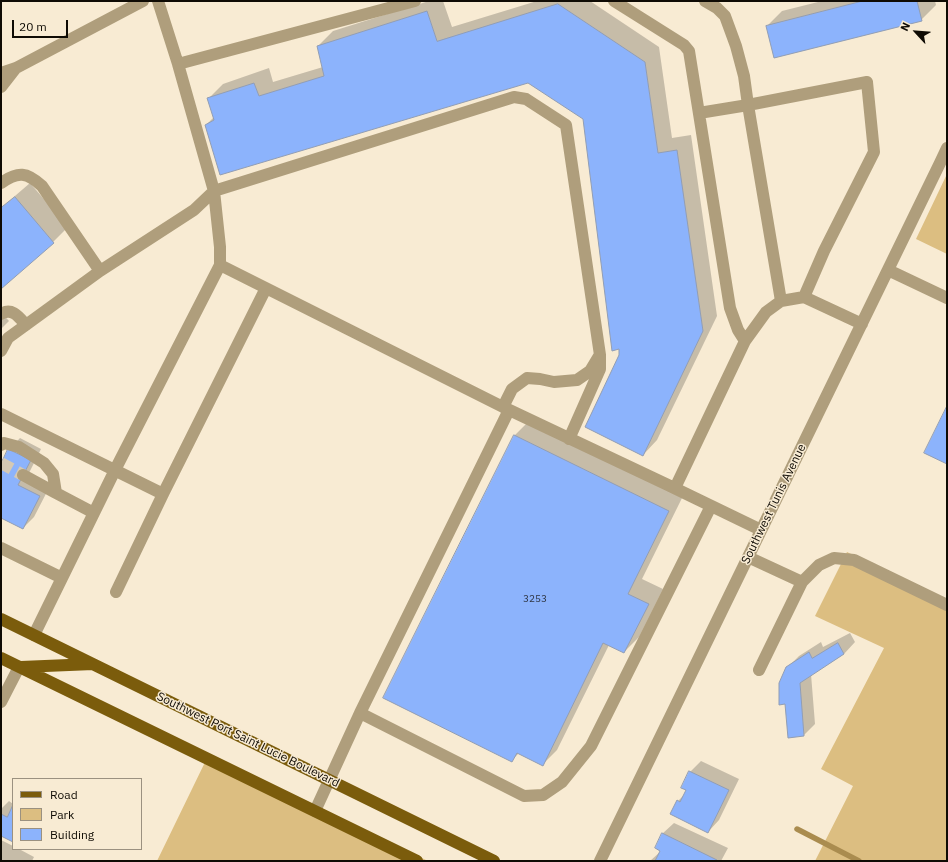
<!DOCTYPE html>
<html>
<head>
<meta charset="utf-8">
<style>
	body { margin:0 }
	#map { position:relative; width:948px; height:862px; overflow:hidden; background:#f8ebd3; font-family:"IBM Plex Sans",sans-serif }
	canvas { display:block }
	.frame { position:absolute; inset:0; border:2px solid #0f0b04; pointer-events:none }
	.legend { position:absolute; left:12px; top:778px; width:130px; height:72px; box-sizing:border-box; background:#f8ebd3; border:1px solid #9b9180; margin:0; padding:5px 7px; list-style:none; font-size:12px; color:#0f0b04 }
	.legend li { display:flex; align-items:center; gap:8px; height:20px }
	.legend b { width:20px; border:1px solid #9b9180 }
	.north { position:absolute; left:896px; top:12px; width:40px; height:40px; -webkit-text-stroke:3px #f8ebd3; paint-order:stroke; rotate:296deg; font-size:11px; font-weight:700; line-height:16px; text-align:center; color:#0f0b04 }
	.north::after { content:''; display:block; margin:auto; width:14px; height:18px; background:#0f0b04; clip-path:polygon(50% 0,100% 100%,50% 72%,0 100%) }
	.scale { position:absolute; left:12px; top:20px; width:56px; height:18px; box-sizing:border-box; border:2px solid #0f0b04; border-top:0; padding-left:5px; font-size:12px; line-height:14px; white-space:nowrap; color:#0f0b04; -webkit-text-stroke:3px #f8ebd3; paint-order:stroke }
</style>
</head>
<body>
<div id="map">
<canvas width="948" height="862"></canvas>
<div class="frame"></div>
<ul class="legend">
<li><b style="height:5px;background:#7b5c0c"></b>Road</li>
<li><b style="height:11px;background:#dcbe81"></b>Park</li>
<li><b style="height:11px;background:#8cb3fc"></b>Building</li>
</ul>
<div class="north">N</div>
<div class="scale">20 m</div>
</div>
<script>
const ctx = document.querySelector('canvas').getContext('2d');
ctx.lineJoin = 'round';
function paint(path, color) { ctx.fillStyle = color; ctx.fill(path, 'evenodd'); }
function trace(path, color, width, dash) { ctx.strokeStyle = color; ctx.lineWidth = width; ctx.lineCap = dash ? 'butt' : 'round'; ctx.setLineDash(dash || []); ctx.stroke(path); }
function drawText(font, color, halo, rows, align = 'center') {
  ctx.font = font + ' "IBM Plex Sans",sans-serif'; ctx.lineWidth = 3; ctx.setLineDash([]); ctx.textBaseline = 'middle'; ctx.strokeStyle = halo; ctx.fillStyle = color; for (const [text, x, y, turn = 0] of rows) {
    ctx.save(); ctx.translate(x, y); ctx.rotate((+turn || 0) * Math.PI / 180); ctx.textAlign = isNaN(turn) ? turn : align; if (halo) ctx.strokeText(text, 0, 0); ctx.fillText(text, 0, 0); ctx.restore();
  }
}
const green = new Path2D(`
	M947 174V254L916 239Z
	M847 552 947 601V861H815L853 786 821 769 884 648 815 616Z
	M209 754 428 861H157Z`);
const shadow = new Path2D(`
	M429 1H443L452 27 537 1H590L659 47 672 138 691 135 717 316 657 440 643 455 620 355 584 118 528 82 206 125 214 117 208 99 223 84 269 68 273 82 323 67 318 46 333 31Z
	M822 1H935L936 5 921 20 767 26 782 11Z
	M30 183 68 227 53 242 1 287V208Z
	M1 312 9 321 1 329Z
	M530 420 683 496 642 579 663 589 639 637 624 652 609 645 557 750 542 765 519 753 512 760 385 698 515 435Z
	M20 438 41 449 29 473 51 484 34 517 23 528 1 517V458L4 460 9 450Z
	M850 633 855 642 844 654 811 674 815 724 804 735 787 668 799 656 821 642 823 647Z
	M701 761 739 779 719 820 708 832 678 801 686 793 690 772Z
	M9 801 13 804V841L1 835V809Z
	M674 823 728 848 721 861H650L660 852H661L662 834Z
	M1 840 13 846V849H19L34 857 32 861H1Z`);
const stream = new Path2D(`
	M797 829 859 861`);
const building = new Path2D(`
	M863 1H917L922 21 774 58 766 26Z
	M558 4 645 62 658 153 677 150 703 331 643 456 585 427 619 355V349L612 351 583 119 528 83 220 175 205 125 214 120 207 98 254 83 259 96 324 76 317 46 427 11 437 41Z
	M15 197 54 243 1 289V208Z
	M947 406V464L924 453Z
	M514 435 669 511 628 594 649 604 624 653 603 643 543 766 517 753 512 762 383 698Z
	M8 449 31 460 18 485 40 496 23 529 1 518V464Z
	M838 643 844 654 800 683 804 736 788 738 785 704 779 705V683L786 667 809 652 812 658Z
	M689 771 729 790 708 833 670 814 677 800 680 802 686 790 681 788Z
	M13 805V842L1 836V814L7 817Z
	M662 833 717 860 716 861H655L660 851 655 848Z`);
const minorTunnel = new Path2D(`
	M1 463 23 475`);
const minor = new Path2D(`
	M614 1 684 45 689 51 730 308 738 330 745 341
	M705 1 717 8 725 16 736 46 744 76 748 105 781 301
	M178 64 415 1
	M1 73 16 68 143 1
	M1 87 15 69
	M699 113 748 105 867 82 874 152 824 251 804 297
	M1 183C18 171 27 172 42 186L100 271
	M220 265 503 407 668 485 761 530
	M888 270 947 298
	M1 314C12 307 19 317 26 325
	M1 351 8 338 100 271 194 210 214 191 514 97 526 99 566 125 600 355V369L569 439
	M503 407 512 389 527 378 540 379 554 382 577 380 590 371 599 356
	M1 414 163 494
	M1 445 4 443 19 447 44 463 53 474 56 493 94 513
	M23 475 56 493
	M675 488 745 341 766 312 781 301 804 297 862 324
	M1 548 62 578
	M748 557 802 582 759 670
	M802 582 819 565 834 558 854 560 947 605
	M116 592 163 494 266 288
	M34 635 115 470 220 265V247L214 191 178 64 158 1
	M1 702 19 667
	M360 713 524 796 543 795 562 782 591 746 711 506
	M315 811 360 713 509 410
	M600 861 940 163 947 148`);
const major = new Path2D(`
	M1 619 494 861
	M1 658 417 861
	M21 667 93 664`);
const numberNames = [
	["3253",535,599]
];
const streetNames = [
	["Southwest Tunis Avenue",774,504,-64],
	["Southwest Port Saint Lucie Boulevard",248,740,26]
];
paint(green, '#dcbe81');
paint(shadow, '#0003');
trace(stream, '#aa8c4f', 5.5);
paint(building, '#8cb3fc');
trace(building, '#919db3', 1);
trace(minorTunnel, '#d5c9b4', 12, [12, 6]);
trace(minor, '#af9e7c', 12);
trace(major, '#7b5c0c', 12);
drawText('10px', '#2e3542', null, numberNames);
drawText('12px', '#0f0b04', '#f8ebd3', streetNames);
</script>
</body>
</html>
